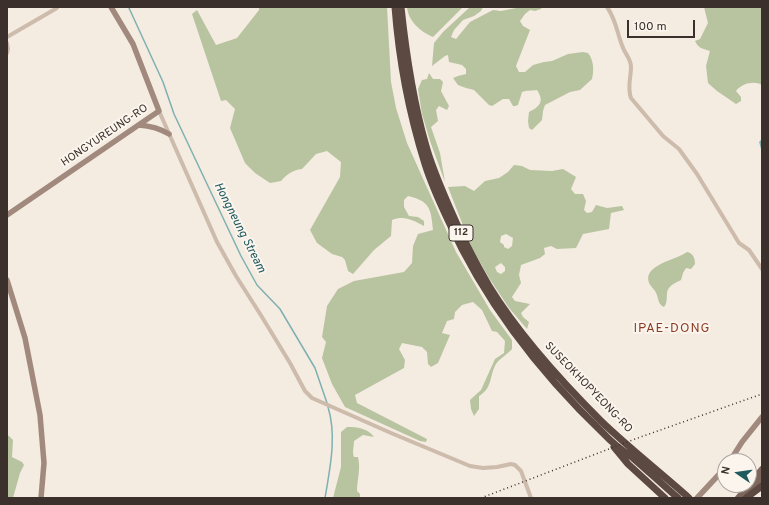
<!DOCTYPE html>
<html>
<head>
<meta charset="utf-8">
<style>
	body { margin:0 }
	#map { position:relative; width:769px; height:505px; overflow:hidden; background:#f4ebe1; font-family:Overpass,sans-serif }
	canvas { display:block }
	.frame { position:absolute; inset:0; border:8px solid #3b302b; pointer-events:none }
	.north { position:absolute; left:717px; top:453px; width:40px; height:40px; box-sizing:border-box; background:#fbf5ee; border:1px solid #aea6a0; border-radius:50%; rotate:283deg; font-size:11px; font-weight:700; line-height:16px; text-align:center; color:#3b302b }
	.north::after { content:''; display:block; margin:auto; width:14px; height:18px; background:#1f5a5e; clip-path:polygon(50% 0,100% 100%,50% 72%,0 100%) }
	.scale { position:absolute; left:627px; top:20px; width:68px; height:18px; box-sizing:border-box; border:2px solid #3b302b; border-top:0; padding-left:5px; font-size:12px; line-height:14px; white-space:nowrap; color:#3b302b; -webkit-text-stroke:3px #fbf5ee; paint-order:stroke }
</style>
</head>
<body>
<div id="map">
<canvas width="769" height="505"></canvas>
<div class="frame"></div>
<div class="north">N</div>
<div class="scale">100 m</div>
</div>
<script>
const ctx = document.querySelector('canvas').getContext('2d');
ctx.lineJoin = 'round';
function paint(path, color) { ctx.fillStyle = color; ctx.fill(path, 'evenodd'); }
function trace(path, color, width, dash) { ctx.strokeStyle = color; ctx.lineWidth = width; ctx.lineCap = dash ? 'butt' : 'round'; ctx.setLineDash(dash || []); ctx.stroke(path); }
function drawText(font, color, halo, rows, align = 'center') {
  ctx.font = font + ' Overpass,sans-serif'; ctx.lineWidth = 4; ctx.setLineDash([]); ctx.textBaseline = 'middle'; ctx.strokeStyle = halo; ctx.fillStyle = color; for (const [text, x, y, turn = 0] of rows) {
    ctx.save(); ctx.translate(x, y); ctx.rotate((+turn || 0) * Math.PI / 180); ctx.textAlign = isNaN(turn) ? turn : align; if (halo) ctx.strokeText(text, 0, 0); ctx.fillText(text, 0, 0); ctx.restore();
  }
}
const green = new Path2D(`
	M259 7H387L391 82 396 108 407 143 456 252 490 310 512 340V349C508 354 500 358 496 364 489 376 493 388 479 396V409L474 416 471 409 470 400 481 390 495 359 504 353 505 341 497 332 492 331 482 310 473 302 462 305 455 312 454 319 447 321 442 333 450 335 438 363 431 367 428 364 427 352 422 347 402 343 399 349 405 360 404 368 355 395 357 403 427 439 426 442 420 441 345 407 332 384 322 358 326 342 322 337 327 306 338 289 354 281 404 272 412 263 413 246 418 234 433 230C431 209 430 201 408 196L404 200V207L409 216 418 217 424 221V226C413 220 404 215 392 220L391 236 374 250 353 274 348 271 345 260 342 257 332 254 317 243 310 230 340 177 341 162 327 151 316 154 302 169C293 170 287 174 281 181L270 183 255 173 245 163 230 128 235 109 226 100 221 101 192 14 197 10 216 45 237 38 259 10Z
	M407 7H463L433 37C421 32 408 21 407 7Z
	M470 7H483L481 11 474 16 463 20 454 30 451 37 456 39 470 22 493 10 501 11 521 7H542L541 9 535 11 530 10 525 14 520 21 523 26 530 30 516 66 519 72H525L533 65 544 62 552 61 568 54 583 52 588 53C594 60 594 71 592 79L580 90 570 92 545 105 543 111 542 120 532 130 529 128 528 121 529 112C539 107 545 102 537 90 531 91 527 90 522 92L518 105 515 106H513L509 99H503L492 106 489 105 474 90 466 88 458 85 453 78 458 76 466 74V69L462 65 449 62 448 55 445 56 432 66 434 43 443 32Z
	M704 7H762V85C754 80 741 84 736 91L741 97V101L736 104 717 91 708 83 706 66 710 51C703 49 698 48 695 41L700 39 708 23Z
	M429 73 433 79H440L443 82 441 91 449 106 447 110 439 106 436 110 438 121 431 127 440 153 445 182 430 141 422 114 418 89 422 80 427 79Z
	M514 165 522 166 530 170 552 171 563 169 576 177 571 189 575 194H583L586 201 584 210 587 213 592 212 596 205 607 208 622 206 624 210 611 213 609 229 583 234 576 248 557 249 551 246 544 248 545 254 540 258 521 265 519 275 521 283 512 297 515 301 530 304 521 313 523 317 529 322 527 329 509 308 489 278 471 246 448 187 465 186 474 191 485 181 499 178 508 172ZM506 234 513 238 512 246 508 249 504 247V245L500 242 501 236ZM501 263 505 267V271L501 274 497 272 495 267Z
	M687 252C693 253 695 258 695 264L691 269 686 268 683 273 681 280C678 282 674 283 672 285 663 291 670 300 664 307 657 304 659 297 655 291 654 289 652 288 651 286 638 266 676 260 687 252Z
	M347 427C357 427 368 428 374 437L363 435 354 441C354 446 352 452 354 457H358C361 469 357 480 357 491L360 494V498H333L341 467V432Z
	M7 435 9 436 13 440 12 457 22 462 24 465 20 473 13 498H7Z`);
const stream = new Path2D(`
	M129 8 163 82 174 114 241 256 257 285 280 309 315 368 327 403
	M762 140 760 142 762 150
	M325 498C330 468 337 436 328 407`);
const street = new Path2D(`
	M607 7C617 21 617 35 624 50 627 56 631 60 631 67 631 78 627 87 631 98L663 136 679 149 697 174 739 243 749 250 762 269
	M7 37 57 8
	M7 43 8 49 7 53
	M159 111 217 242 236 276 262 317 290 363 305 391 312 398 391 433 470 466 483 468 497 467 511 464 515 465 521 471 531 498`);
const secondary = new Path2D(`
	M139 125C151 126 159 128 169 134
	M7 215 159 111 133 44 111 7
	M7 280 25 338 40 415 44 463 41 498
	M730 461 742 442 762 417
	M697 498 725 468`);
const primary = new Path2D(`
	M749 485 762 469
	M747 495 762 477
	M738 498 749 485`);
const highway = new Path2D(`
	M395 7C399 60 409 113 425 164 431 183 439 201 448 220 485 302 540 373 605 435 613 444 623 451 633 458 648 471 663 485 678 498
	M401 7C406 54 413 101 426 146 432 168 442 190 451 211 462 237 475 262 489 286 519 335 561 381 601 421 629 448 660 472 689 498
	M614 447 628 464 665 498
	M746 498 762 486`);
const rail = new Path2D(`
	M481 498 635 439 762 394`);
const shields = [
	[461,233,24]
];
const shieldNames = [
	["112",461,233]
];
const streetNames = [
	["HONGYUREUNG-RO",105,136,-34],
	["SUSEOKHOPYEONG-RO",588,388,46]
];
const waterNames = [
	["Hongneung Stream",239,228,63]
];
const quarterNames = [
	["IPAE-DONG",672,329]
];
paint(green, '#b8c4a0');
trace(stream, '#7fb0b2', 1.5);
trace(street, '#cdbbac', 4);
trace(secondary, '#a18a7d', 5.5);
trace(primary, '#7d675c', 6);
trace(highway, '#5c4a42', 7);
trace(rail, '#3b302b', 1.5, [1, 3]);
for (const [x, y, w] of shields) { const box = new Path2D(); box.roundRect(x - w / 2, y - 8, w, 16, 3); ctx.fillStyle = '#fbf5ee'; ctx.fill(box); trace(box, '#3b302b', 1); }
drawText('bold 10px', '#3b302b', null, shieldNames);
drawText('11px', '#3b302b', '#fbf5ee', streetNames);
drawText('italic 12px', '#1f5a5e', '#fbf5ee', waterNames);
ctx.letterSpacing = '1px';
drawText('13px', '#8c3b22', '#fbf5ee', quarterNames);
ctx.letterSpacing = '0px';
</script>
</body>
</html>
